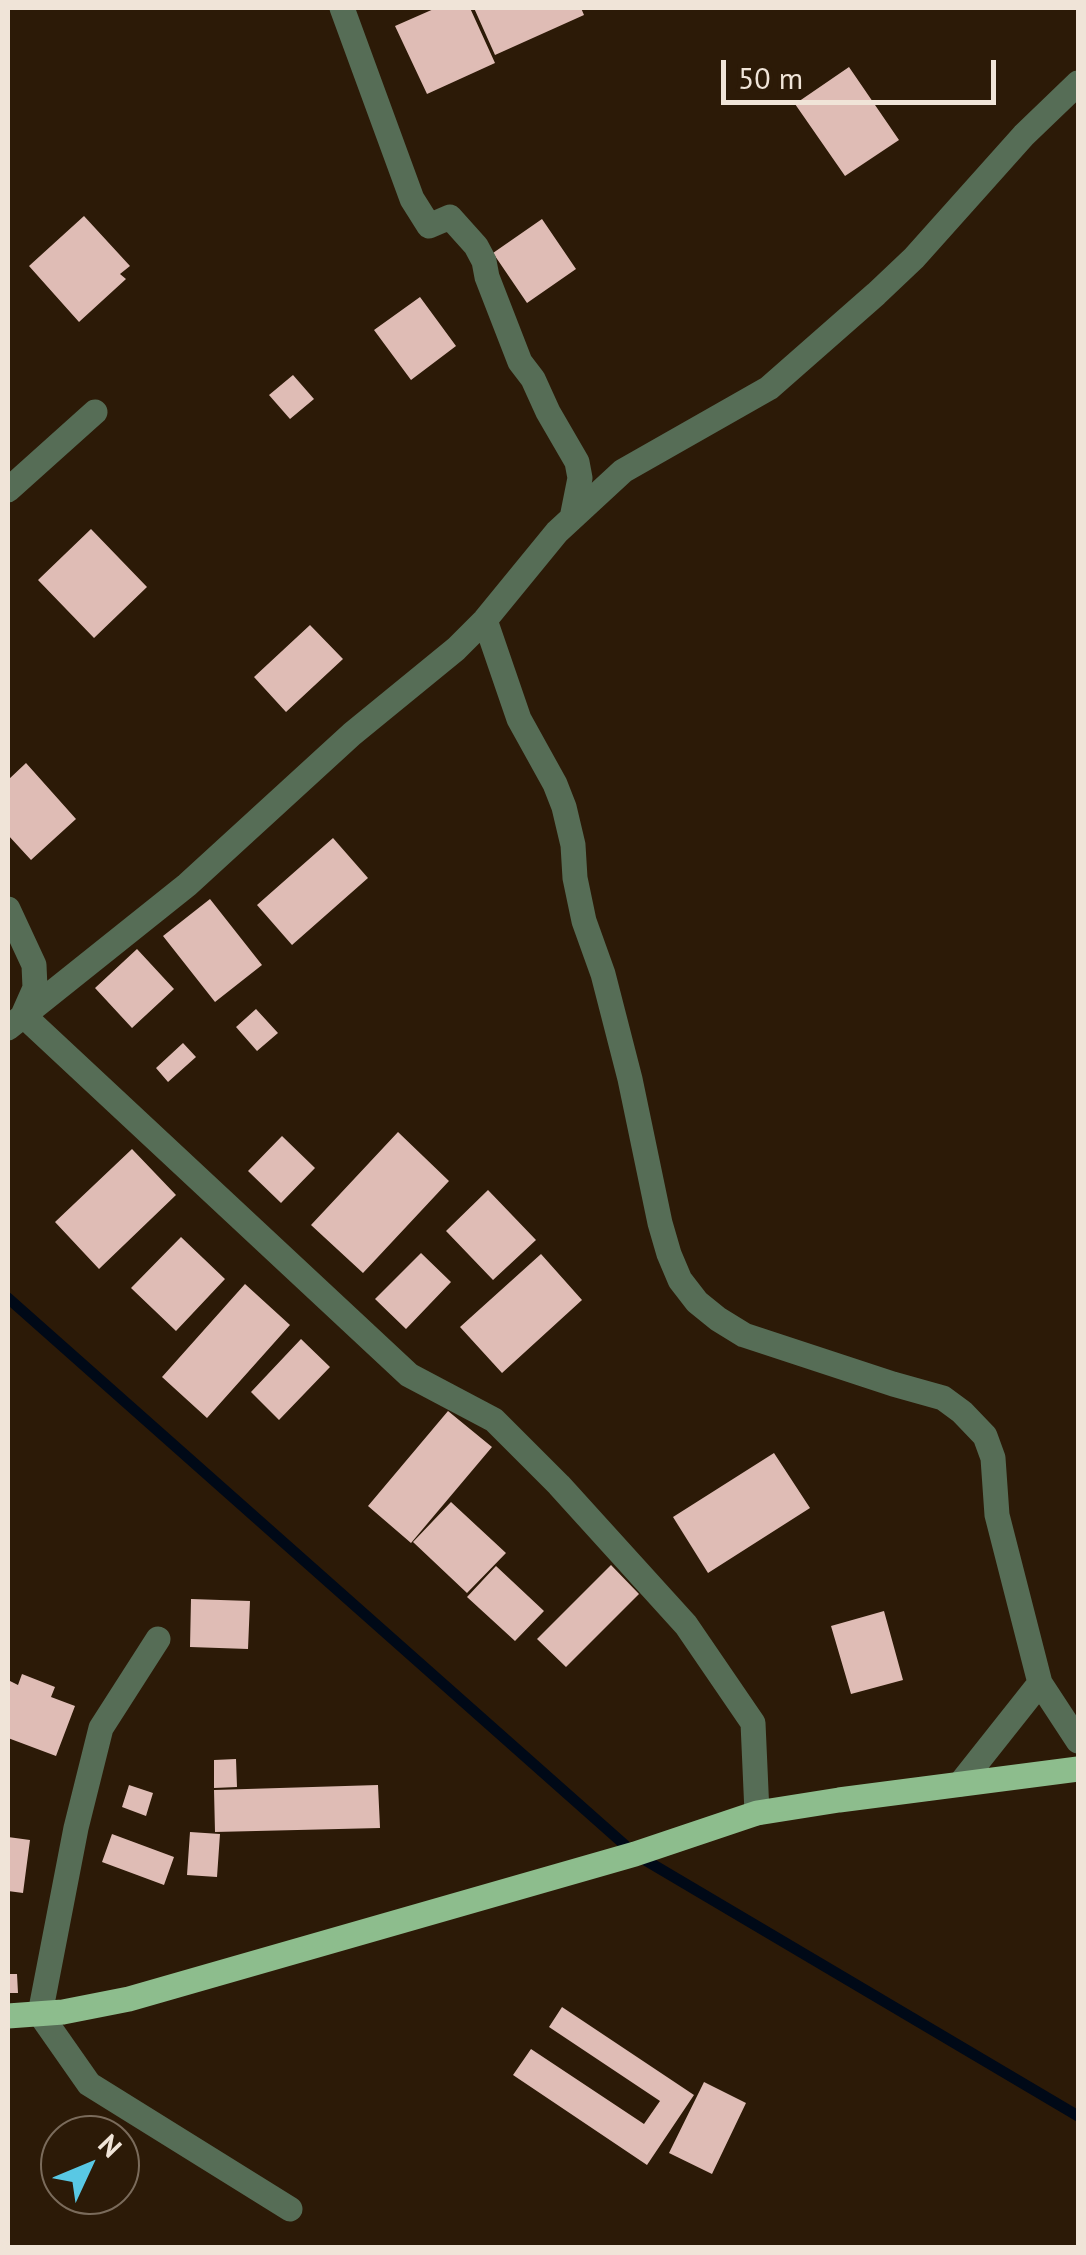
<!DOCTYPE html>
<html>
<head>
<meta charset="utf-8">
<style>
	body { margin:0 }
	#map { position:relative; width:1086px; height:2255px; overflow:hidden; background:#2c1a07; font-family:"PT Sans",sans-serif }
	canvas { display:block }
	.frame { position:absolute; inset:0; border:10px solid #f0e4d8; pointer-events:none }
	.north { position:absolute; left:40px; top:2115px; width:100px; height:100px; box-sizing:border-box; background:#2c1a07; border:2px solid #7a6b5b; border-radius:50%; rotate:46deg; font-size:28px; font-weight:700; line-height:40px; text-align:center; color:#f0e4d8 }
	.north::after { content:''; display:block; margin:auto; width:35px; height:45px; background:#59c8e4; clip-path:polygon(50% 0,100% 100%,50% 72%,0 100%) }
	.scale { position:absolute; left:721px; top:60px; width:275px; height:45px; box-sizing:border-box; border:5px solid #f0e4d8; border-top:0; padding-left:12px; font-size:30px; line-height:35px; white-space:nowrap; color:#f0e4d8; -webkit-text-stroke:8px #2c1a07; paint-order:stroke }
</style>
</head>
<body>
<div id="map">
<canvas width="1086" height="2255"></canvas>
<div class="frame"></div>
<div class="north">N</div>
<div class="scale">50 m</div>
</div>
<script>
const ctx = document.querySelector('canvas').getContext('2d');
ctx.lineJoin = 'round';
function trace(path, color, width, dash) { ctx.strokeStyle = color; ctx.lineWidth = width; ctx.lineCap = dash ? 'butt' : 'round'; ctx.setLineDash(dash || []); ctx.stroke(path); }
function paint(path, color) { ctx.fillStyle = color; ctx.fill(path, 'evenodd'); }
const stream = new Path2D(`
	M8 1298 635 1854 1078 2116`);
const building = new Path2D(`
	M436 8H470L495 63 427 94 395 26Z
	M474 8H581L584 15 495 55Z
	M849 67 899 140 845 176 795 104Z
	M84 216 130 266 120 274 126 279 79 322 29 266Z
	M542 219 576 269 527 303 493 253Z
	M420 297 456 346 411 380 374 330Z
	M293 375 314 399 290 419 269 395Z
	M91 529 147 587 94 638 38 580Z
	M310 625 343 659 286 712 254 677Z
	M26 763 76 819 31 860 8 835V780Z
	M333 838 368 878 292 945 257 905Z
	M210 899 262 965 215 1002 163 936Z
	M137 949 174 989 132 1028 95 988Z
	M256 1009 278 1033 257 1051 236 1027Z
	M183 1043 196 1057 168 1082 156 1068Z
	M398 1132 449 1181 363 1273 311 1225Z
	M282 1136 315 1168 281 1203 248 1171Z
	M132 1149 176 1195 99 1269 55 1222Z
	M488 1190 536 1240 493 1280 446 1231Z
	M181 1237 225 1279 176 1331 131 1288Z
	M421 1253 451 1282 406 1329 375 1299Z
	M541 1254 582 1300 502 1373 460 1327Z
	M245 1284 290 1325 207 1418 162 1377Z
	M301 1339 330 1367 279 1420 251 1392Z
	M448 1411 492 1447 411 1543 368 1506Z
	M774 1453 810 1508 708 1573 673 1517Z
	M451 1502 506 1553 467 1593 413 1542Z
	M611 1565 639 1594 566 1667 537 1639Z
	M496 1566 544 1611 515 1641 467 1597Z
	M191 1599 250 1601 248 1649 190 1647Z
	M884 1611 903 1680 851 1694 831 1626Z
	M22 1674 55 1687 51 1697 75 1706 56 1756 8 1738V1680L18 1685Z
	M236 1759 237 1787 214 1788V1760Z
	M129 1785 153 1793 146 1816 122 1807Z
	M378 1785 380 1828 215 1832 214 1790Z
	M190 1832 220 1834 217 1877 187 1875Z
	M112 1834 174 1857 164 1885 102 1862Z
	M8 1837 30 1840 23 1893 8 1891Z
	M8 1974H17L18 1993H8Z
	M562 2007 694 2095 647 2165 513 2075 531 2049 644 2124 660 2101 549 2027Z
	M704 2082 746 2103 712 2174 669 2153Z`);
const minor = new Path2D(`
	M342 8 412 199 429 226 450 217 476 246 484 261 487 277 520 362 533 379 548 412 577 462 580 478 572 518
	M8 490 95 412
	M485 620 519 719 555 784 564 807 573 845 575 878 584 921 603 974 630 1079 660 1223 669 1254 680 1280 697 1302 718 1319 744 1335 893 1384 943 1398 962 1412 985 1436 993 1458 997 1515 1040 1683 1078 1741
	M8 909 34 965 35 988 23 1015 409 1375 494 1420 559 1485 686 1625 753 1723 757 1813
	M8 1028 187 885 352 734 456 649 485 620 557 532 623 471 769 388 876 294 914 258 1024 135 1078 83
	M158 1639 101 1728 76 1828 40 2014 89 2084 290 2209
	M960 1784 1040 1683`);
const major = new Path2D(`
	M8 2016 63 2012 129 1999 635 1854 757 1813 839 1800 1078 1769`);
trace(stream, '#000917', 11);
paint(building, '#dfbcb5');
trace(minor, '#566d56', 25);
trace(major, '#8dbd8d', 25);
</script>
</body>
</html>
